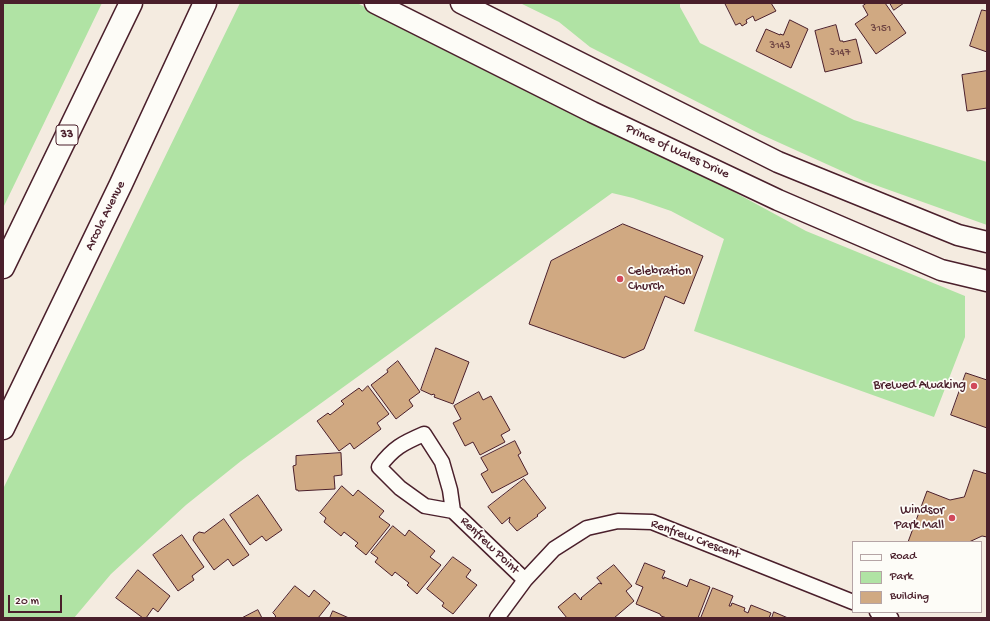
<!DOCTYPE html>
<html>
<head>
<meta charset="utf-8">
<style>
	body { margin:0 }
	#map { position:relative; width:990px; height:621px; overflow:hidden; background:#f4ebe0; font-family:"Gochi Hand",sans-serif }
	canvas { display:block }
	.frame { position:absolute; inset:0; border:4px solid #4a1f2b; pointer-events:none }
	.legend { position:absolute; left:852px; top:541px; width:130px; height:72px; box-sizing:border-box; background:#fdfcf7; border:1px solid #b5a4a5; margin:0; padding:5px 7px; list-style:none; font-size:12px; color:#4a1f2b }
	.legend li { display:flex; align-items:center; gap:8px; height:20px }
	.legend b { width:20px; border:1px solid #b5a4a5 }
	.scale { position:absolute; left:8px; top:595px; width:54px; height:18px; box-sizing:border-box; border:2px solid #4a1f2b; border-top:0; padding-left:5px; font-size:12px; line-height:14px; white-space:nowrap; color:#4a1f2b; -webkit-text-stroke:3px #fdfcf7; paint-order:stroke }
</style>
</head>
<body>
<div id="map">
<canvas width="990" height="621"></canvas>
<div class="frame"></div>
<ul class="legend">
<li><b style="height:5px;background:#fdfcf7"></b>Road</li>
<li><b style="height:11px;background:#b0e3a4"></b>Park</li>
<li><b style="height:11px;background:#d0a982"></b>Building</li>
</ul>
<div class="scale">20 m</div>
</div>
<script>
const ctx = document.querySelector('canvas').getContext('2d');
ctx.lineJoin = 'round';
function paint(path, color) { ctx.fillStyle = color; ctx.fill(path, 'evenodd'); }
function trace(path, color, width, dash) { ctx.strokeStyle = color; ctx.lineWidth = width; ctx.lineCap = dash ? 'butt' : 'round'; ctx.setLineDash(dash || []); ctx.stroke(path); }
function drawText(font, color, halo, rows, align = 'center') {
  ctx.font = font + ' "Gochi Hand",sans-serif'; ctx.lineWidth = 3.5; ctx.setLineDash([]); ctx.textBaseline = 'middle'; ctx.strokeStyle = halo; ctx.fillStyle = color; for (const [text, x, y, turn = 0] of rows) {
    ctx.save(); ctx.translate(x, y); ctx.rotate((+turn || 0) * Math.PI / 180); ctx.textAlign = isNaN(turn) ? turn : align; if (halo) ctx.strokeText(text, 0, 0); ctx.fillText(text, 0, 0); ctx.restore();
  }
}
const green = new Path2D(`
	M3 3H102L3 208Z
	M240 3H357L688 167 806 231 965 296V337L934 417 694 331 724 239 671 211 633 198 612 193 241 461 186 505 111 574 74 618H3V489Z
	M520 3H680V7L700 43 854 120 987 162V225L864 181 760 134 590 47 559 22Z`);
const building = new Path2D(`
	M725 3H771L776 11 755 21 753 16 746 20 747 23 742 26 740 23 736 25Z
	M867 3H885L906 33 876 54 855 24 868 15 863 6Z
	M890 3H904L894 10Z
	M982 10 987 11V52L970 46Z
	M790 20 808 29 791 68 756 51 766 29 780 35V34L783 35Z
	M836 25 840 41H843V42L856 39 862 63 825 72 815 31Z
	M987 71V108L967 111 962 75Z
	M623 224 703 256 684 304 665 296 644 349 624 358 529 324 551 261Z
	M436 348 469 362 453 404 434 397 435 395 433 394 432 395 421 390Z
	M398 361 420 392 409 400 413 406 396 419 371 385 388 372 387 370Z
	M966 373 987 380V428L951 415Z
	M368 386 389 414 377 423 381 429 354 449 350 443 339 451 317 421 328 413 330 415 344 404 341 401 359 388 362 391Z
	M479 392 483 400 491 396 510 430 501 435 505 442 480 455 473 442 465 446 453 423 461 419 454 406Z
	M515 441 521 453 518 455 528 474 492 493 481 474 488 470 481 458Z
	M341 453 342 475 334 476 335 489 298 491V490H296L293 466 296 465V456Z
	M974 470 987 474V537L982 536 969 542H908L927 491 950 500 964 497Z
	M524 479 546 508 537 515 538 516 517 531 509 522 510 517 502 524 488 507Z
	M342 486 353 496 358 490 384 511 379 517 390 525 366 555 355 546 358 543 344 532 341 536 324 522 326 518 320 513Z
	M258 495 282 530 266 541 262 536 250 545 230 515Z
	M224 519 249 555 233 566 228 559 214 570 193 540 194 536 199 532 204 533Z
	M393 526 405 536 409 530 435 551 430 557 441 565 417 594 407 585 409 583 395 572 392 576 375 562 378 558 371 553Z
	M182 535 204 567 192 576 194 580 178 591 153 555Z
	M453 557 471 570 466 577 477 585 453 614 442 606 444 603 427 589Z
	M645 563 665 571 662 578 664 579V577L686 586 687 587 690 579 710 587 698 618H667L661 616 660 614 636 604 643 587 636 584Z
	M614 565 632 586 626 591 634 601 614 618H567L558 607 575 593 581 600 582 599 581 598 599 583 602 584 597 578Z
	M138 570 170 596 158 612 153 608 146 618H143L116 598Z
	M295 586 309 597 314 590 330 603 318 618H276L275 615 273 613Z
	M713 588 733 596 729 606H731L732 603 745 608 744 611 748 613 751 605 771 613 769 618H701Z
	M258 610 262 618H242Z
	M333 611 349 618H330Z
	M774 612 788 618H772Z`);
const minor = new Path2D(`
	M453 511 425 506 400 488 379 467C393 448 403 443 424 434L442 462 450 490 453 511 525 580
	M877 612 891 618
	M497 618 525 580 554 549 587 528 618 521 652 522 853 602`);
const secondary = new Path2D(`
	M375 3 592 112 778 200 941 270 987 281
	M461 3 778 162 958 235 987 242`);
const primary = new Path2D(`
	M3 267 131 3
	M3 428 121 184 205 3`);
const markers = [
	[620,279,4,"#d1495b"],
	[974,386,4,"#d1495b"],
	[952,518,4,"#d1495b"]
];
const numberNames = [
	["3151",881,29],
	["3143",780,46],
	["3147",840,53]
];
const shields = [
	[67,135,22]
];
const shieldNames = [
	["33",67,135]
];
const streetNames = [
	["Prince of Wales Drive",677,152,25],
	["Arcola Avenue",106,216,-64],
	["Renfrew Crescent",695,540,20],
	["Renfrew Point",489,546,44]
];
const poiNames = [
	["Celebration",628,272,"left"],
	["Church",628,287,"left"],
	["Brewed Awaking",966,386],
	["Windsor",944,511],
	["Park Mall",944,526]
];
paint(green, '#b0e3a4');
paint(building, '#d0a982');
trace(building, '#4a1f2b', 1);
trace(minor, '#4a1f2b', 17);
trace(secondary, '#4a1f2b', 23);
trace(primary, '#4a1f2b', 25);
trace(minor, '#fdfcf7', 14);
trace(secondary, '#fdfcf7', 20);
trace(primary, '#fdfcf7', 22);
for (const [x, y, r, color] of markers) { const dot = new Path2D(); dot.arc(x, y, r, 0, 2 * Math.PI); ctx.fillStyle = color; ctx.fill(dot); trace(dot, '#fdfcf7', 1.5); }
drawText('11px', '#6c4241', null, numberNames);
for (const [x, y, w] of shields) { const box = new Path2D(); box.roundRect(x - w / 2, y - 10, w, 20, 3); ctx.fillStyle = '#fdfcf7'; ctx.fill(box); trace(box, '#4a1f2b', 1); }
drawText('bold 12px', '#4a1f2b', null, shieldNames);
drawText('13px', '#4a1f2b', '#fdfcf7', streetNames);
drawText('13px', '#4a1f2b', '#fdfcf7', poiNames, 'right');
</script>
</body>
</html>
